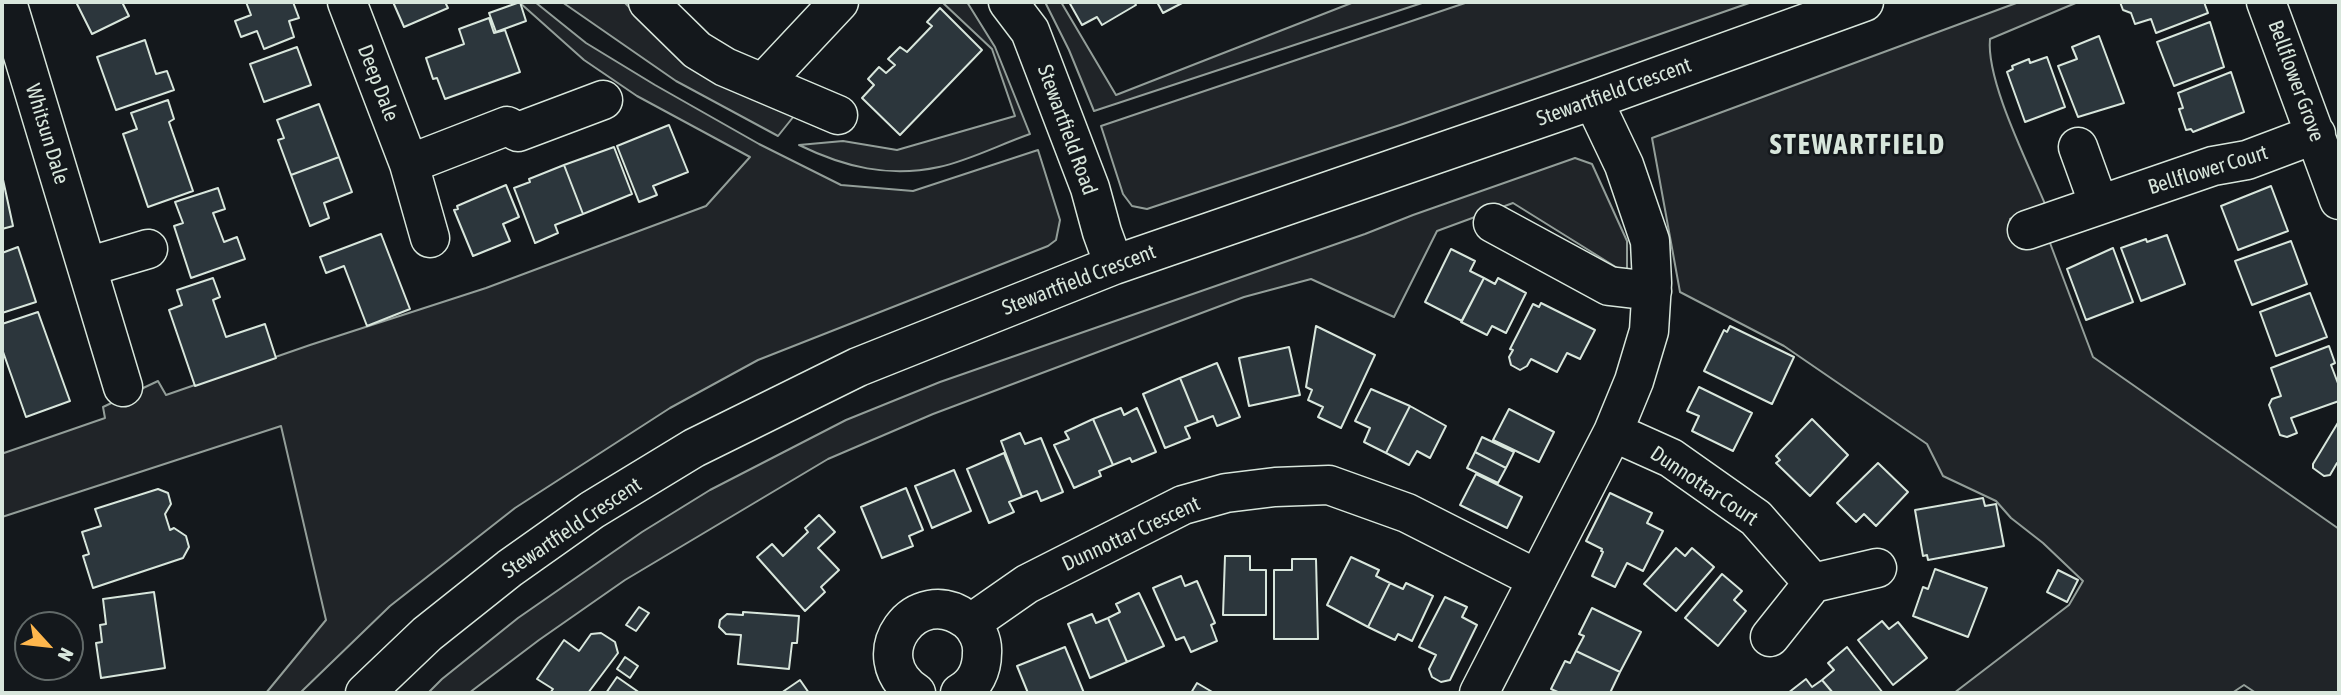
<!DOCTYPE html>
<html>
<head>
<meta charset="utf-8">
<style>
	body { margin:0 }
	#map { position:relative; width:2341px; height:695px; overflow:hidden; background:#14181c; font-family:"Asap Condensed",sans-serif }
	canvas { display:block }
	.frame { position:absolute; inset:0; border:4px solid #d8e6dc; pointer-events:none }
	.north { position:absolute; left:14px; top:611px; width:70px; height:70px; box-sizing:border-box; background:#14181c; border:2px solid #626a69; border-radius:50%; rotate:117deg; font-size:19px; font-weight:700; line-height:28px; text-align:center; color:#d8e6dc }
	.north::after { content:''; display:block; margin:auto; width:24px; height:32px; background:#ffb74d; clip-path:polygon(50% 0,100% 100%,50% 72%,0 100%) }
</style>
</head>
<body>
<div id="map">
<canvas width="2341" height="695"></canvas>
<div class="frame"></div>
<div class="north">N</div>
</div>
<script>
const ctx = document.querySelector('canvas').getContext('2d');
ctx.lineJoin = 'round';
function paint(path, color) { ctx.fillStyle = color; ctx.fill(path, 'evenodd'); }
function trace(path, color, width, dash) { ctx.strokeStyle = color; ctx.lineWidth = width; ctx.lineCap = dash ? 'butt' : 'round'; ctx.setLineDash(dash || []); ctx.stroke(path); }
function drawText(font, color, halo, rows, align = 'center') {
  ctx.font = font + ' "Asap Condensed",sans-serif'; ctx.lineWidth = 5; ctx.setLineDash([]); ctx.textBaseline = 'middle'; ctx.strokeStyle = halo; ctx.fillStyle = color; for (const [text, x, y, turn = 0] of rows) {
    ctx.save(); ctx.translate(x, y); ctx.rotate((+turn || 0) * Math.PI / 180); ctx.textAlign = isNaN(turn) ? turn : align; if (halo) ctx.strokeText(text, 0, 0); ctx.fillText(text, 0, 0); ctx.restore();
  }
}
const green = new Path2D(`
	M519 2H535L586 43 655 85 759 144 841 185 913 191 1038 150 1060 220 1056 240 1048 246 758 360 670 408 515 508 390 606 300 693H266L326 620 281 426 2 517V451L4 453 105 418 103 407 158 381 166 395 310 345 486 288 706 206 750 157 637 96 584 60Z
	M562 2H624L671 49 794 116 778 136 676 81Z
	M942 2H967L995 47 1030 134C1001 144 968 161 939 167 889 178 844 167 799 145L843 141 897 150 1015 116 992 49Z
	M1045 2H1061L1116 95 1354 2H1425L1094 111 1069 50Z
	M1468 2H1752L1400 125 1147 209 1132 206 1123 194 1101 126Z
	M2019 2H2078L1990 39C1986 81 2028 163 2045 204L2010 219 2020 245 2047 235 2093 357 2339 529V693H2256L2244 685 2232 693H1954L2069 605 2083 581 2043 543 2011 518 1996 501 1943 476 1927 444 1784 346 1680 292 1652 138Z
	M1575 158 1592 164 1627 241V274L1513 203 1437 231 1394 317 1311 279 1244 297 933 414 828 459 625 580 539 640 469 693H428L442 679 518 618 642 532 710 490 846 420 940 382 1365 234 1413 215Z`);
const building = new Path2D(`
	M76 2H122L129 16 92 34Z
	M246 2H293L299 18 289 21 294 37 264 49 257 31 241 37 235 21 251 15Z
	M393 2H445L448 8 404 27Z
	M520 2 526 21 496 32 489 13Z
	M1069 2H1134L1136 5 1102 25 1097 17 1082 25Z
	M1157 2H1184L1163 13Z
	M2120 2H2204L2208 13 2156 33 2151 19 2135 24 2131 13 2123 10Z
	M940 8 982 50 900 135 862 98 874 85 868 79 879 67 886 73 895 65 888 59 900 47 907 52 932 26 927 22Z
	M489 18 494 33 505 30 520 72 445 99 437 78 433 79 426 58 464 44 459 29Z
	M2210 22 2224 67 2174 86 2157 42Z
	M2099 36 2124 103 2078 117 2058 66 2077 59 2072 47Z
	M145 40 156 74 167 71 174 90 116 110 97 57Z
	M297 47 311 85 264 102 250 64Z
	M2047 57 2065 107 2025 122 2007 72 2013 69 2012 66 2029 59 2030 63Z
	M2231 72 2244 112 2193 132 2191 129 2186 130 2179 109 2183 108 2178 93Z
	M168 100 174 119 169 122 193 191 148 207 123 134 137 129 131 113Z
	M319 104 339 157 291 175 278 140 284 138 277 120Z
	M669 125 688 172 653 186 657 195 639 202 617 146Z
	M614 147 632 194 583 214 564 165Z
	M339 157 352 192 324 203 329 218 310 226 291 175Z
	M564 165 583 214 555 225 558 233 535 243 514 188 530 182 529 179Z
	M2 175 13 226 2 229Z
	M506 185 519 217 503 224 510 241 473 256 454 210 458 209 457 206Z
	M2271 186 2288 231 2238 250 2221 206Z
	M218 188 225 209 213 213 224 242 237 237 245 259 191 278 174 226 183 223 175 202Z
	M381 234 410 309 367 326 344 266 326 273 320 257Z
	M2167 235 2185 284 2141 301 2121 248 2146 239 2147 242Z
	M2291 241 2307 284 2252 305 2235 261Z
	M18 247 36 302 2 313V253Z
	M2113 248 2133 302 2086 320 2067 269Z
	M1451 249 1475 261 1470 271 1484 278 1462 321 1425 302Z
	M213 278 220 297 213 300 226 337 265 324 276 358 195 386 169 310 182 305 177 290Z
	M1484 278 1495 284 1498 278 1526 293 1506 333 1492 326 1487 335 1461 322Z
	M2310 293 2327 337 2276 356 2260 312Z
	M1541 303 1595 330 1580 359 1567 353 1557 372 1531 359 1527 366 1520 370 1511 365 1509 357 1513 350 1510 349 1533 304 1539 307Z
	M38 312 70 401 26 417 2 349V324Z
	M1316 326 1375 355 1341 428 1318 417 1323 407 1308 400 1312 390 1306 387Z
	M1730 326 1794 357 1772 404 1704 371 1724 330 1727 332Z
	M2329 346 2335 363 2331 365 2339 386V401L2291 418 2297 433 2287 437 2280 435 2269 405 2272 399 2281 396 2271 368Z
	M1289 347 1300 395 1249 406 1239 358Z
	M1217 363 1240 417 1217 426 1213 416 1198 422 1180 378Z
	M1180 378 1198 422 1185 427 1190 438 1165 448 1143 394Z
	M1699 387 1752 413 1733 451 1692 431 1699 416 1687 411Z
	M1371 389 1410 406 1386 453 1364 442 1370 428 1355 421Z
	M1410 406 1446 426 1430 458 1417 451 1409 465 1386 453Z
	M1121 408 1124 415 1137 408 1156 452 1132 462 1130 458 1113 465 1093 419Z
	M1509 409 1554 432 1539 462 1493 440Z
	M1093 419 1113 465 1099 471 1101 476 1074 488 1054 445 1069 439 1065 432Z
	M1812 419 1848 455 1810 496 1776 463 1780 460 1776 456Z
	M2339 421V464L2337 463 2330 475 2324 476 2313 468V464Z
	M1020 433 1025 444 1041 438 1063 492 1041 501 1037 491 1022 497 1001 441Z
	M1482 437 1514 452 1506 468 1475 452Z
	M1475 452 1506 468 1498 483 1467 468Z
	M1004 453 1022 497 1009 502 1014 512 989 523 967 469Z
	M1878 463 1908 492 1876 526 1864 514 1856 522 1837 503Z
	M954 470 971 511 932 528 915 486Z
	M1476 474 1522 497 1507 528 1460 505Z
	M906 488 923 530 909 536 913 546 882 558 861 507Z
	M158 489 168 493 171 504 165 514 170 530 174 528 186 536 189 547 183 558 93 588 83 556 89 554 82 532 101 526 95 509Z
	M1610 493 1652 513 1647 523 1663 531 1643 571 1627 563 1615 587 1592 576 1603 552 1601 551 1602 549 1586 541Z
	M1983 498 1985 506 1996 504 2004 546 1928 560 1927 555 1923 556 1915 510Z
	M819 515 835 532 818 548 839 570 821 587 825 592 805 611 757 557 772 544 783 556 808 532 805 528Z
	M1676 548 1685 556 1692 548 1714 567 1676 611 1644 584Z
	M1225 556H1250V570H1266V615H1223Z
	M1351 557 1379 570 1376 576 1390 583 1368 627 1327 605Z
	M1292 559H1316L1318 639H1274V570H1292Z
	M1935 569 1987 588 1968 637 1913 616 1923 587 1928 589Z
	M2058 570 2078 580 2067 602 2047 592Z
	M1722 574 1742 591 1734 600 1746 611 1718 646 1685 618Z
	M1181 576 1185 586 1197 581 1215 623 1211 625 1217 641 1191 652 1184 637 1176 640 1153 588Z
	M1390 583 1403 589 1406 583 1433 596 1412 641 1398 634 1395 640 1368 627Z
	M154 592 165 668 101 678 96 643 102 642 100 625 106 624 103 599Z
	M1139 593 1164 646 1127 662 1108 618 1120 612 1116 604Z
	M1445 597 1467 607 1462 617 1477 625 1450 680 1441 682 1432 677 1429 669 1436 655 1419 647Z
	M639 607 649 613 636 631 626 625Z
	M1592 608 1641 632 1620 672 1576 651 1584 636 1579 634Z
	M743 612 799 616 797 643H792L789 669 738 664 741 635 726 634 719 627 720 620 727 614 743 615Z
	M1092 614 1096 623 1108 618 1127 662 1090 678 1068 624Z
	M1882 621 1889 629 1898 622 1927 658 1893 685 1858 640Z
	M601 633 615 642 618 653 588 693H550L553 689 537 679 564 640 579 651 591 634Z
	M1065 647 1084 693H1028L1017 666Z
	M1847 647 1853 655 1883 693H1833L1822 680 1834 670 1828 663Z
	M1576 651 1620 672 1610 693H1560L1551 689 1565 661 1570 663Z
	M625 657 638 666 630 678 617 669Z
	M617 677 640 693H606Z
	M1806 679 1812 687 1822 680 1833 693H1788Z
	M800 680 809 693H781Z
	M1197 683 1214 693H1191Z`);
const minor = new Path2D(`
	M7 2 123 387
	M347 2 409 164 430 238
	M648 2 697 50 725 67 838 115
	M1008 2 1030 31 1090 188 1102 232 1114 265
	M2266 2 2339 200
	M764 82 839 2
	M2078 147 2099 205
	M409 164 507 126 518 132 603 100
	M1493 223 1609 286 1652 291
	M2027 230 2213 166 2247 160 2316 134
	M87 267 148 249
	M1613 432 1671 458 1756 518 1813 583
	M971 623 1027 584 1183 505 1226 493 1275 487 1329 485 1407 513 1537 579
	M1770 637 1813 583 1877 568
	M365 693 427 634 510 568 592 510 694 448 858 367 1114 265 1593 100 1864 2
	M916 693C861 657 916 581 967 620 977 628 983 641 982 653 982 670 975 685 960 693
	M1479 693 1613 432 1634 381 1649 331 1652 283 1650 241 1624 165 1593 100`);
const streetNames = [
	["Bellflower Grove",2296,81,70],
	["Deep Dale",378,83,69],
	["Stewartfield Crescent",1614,92,-20],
	["Stewartfield Road",1067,130,70],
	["Whitsun Dale",47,134,73],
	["Bellflower Court",2208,170,-17],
	["Stewartfield Crescent",1079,280,-21],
	["Dunnottar Court",1704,486,34],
	["Stewartfield Crescent",572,528,-34],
	["Dunnottar Crescent",1131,534,-25]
];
const districtNames = [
	["STEWARTFIELD",1858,145]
];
paint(green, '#202428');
trace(green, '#939e99', 2);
paint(building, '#2c363c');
trace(building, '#d8e6dc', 2);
trace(minor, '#d8e6dc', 41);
trace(minor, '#14181c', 38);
drawText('21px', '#d8e6dc', '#14181c', streetNames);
ctx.letterSpacing = '2px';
drawText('bold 28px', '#d8e6dc', '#14181c', districtNames);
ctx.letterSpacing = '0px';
</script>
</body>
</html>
